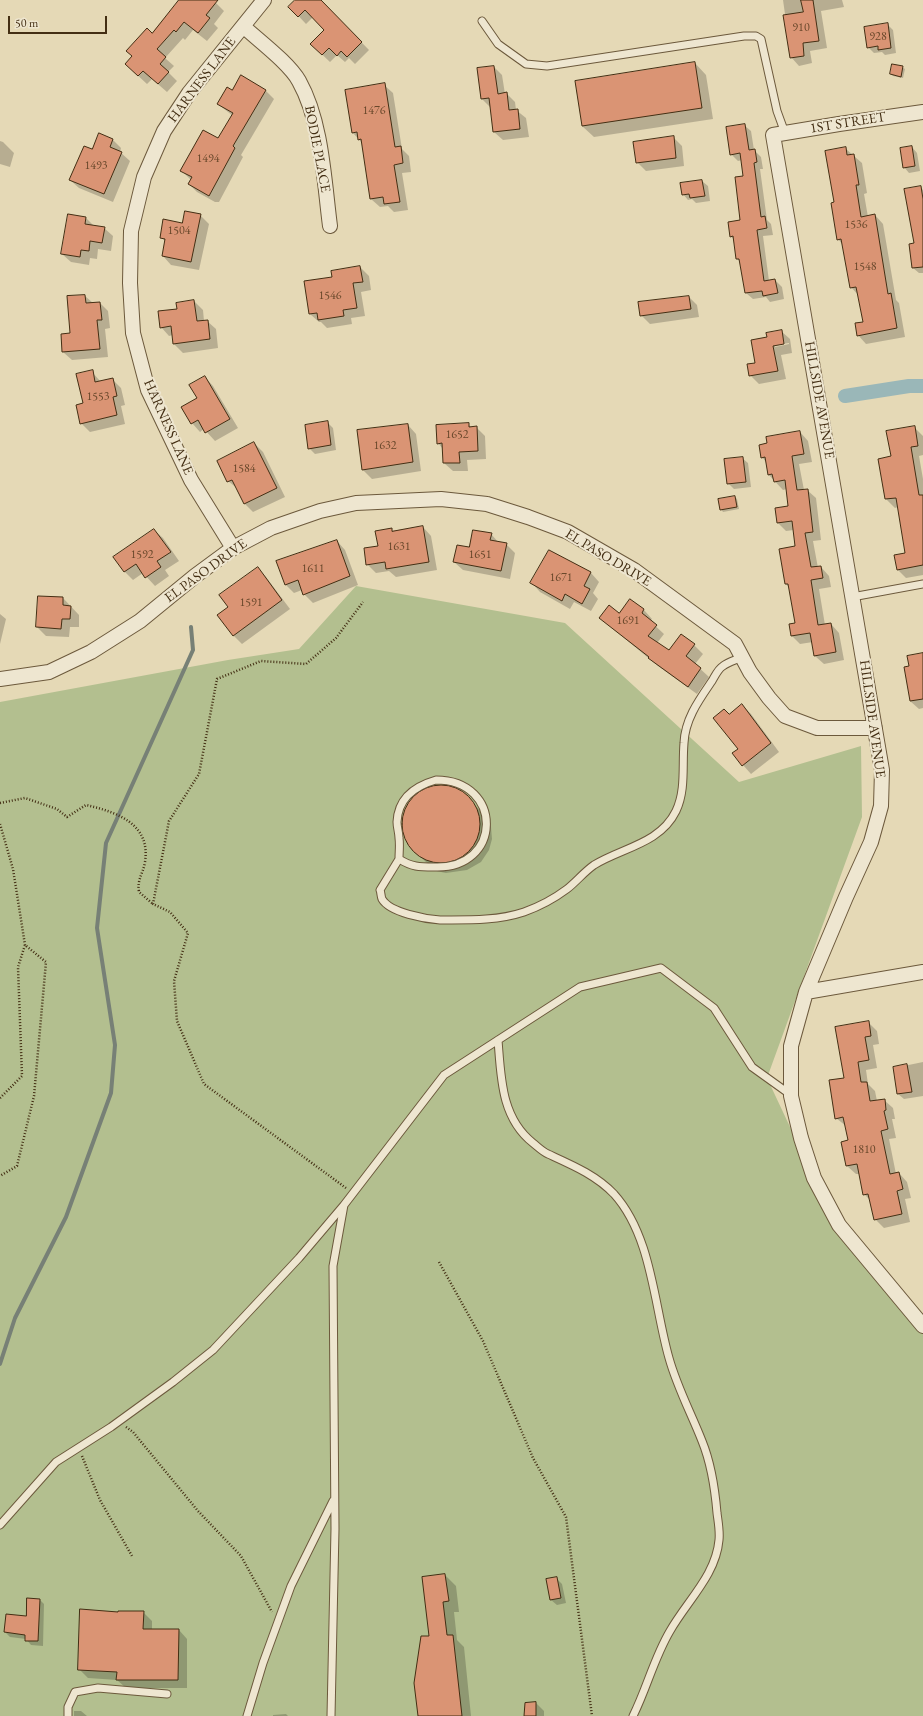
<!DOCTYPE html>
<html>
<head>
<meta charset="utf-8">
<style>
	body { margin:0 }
	#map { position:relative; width:923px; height:1716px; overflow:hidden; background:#e5d9b6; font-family:"EB Garamond",serif }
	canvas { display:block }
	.scale { position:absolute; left:8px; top:16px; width:99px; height:18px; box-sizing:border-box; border:2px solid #432e13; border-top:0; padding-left:5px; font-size:12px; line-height:14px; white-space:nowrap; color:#432e13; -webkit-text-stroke:3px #eee6d0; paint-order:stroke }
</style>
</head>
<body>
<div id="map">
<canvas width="923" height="1716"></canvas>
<div class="scale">50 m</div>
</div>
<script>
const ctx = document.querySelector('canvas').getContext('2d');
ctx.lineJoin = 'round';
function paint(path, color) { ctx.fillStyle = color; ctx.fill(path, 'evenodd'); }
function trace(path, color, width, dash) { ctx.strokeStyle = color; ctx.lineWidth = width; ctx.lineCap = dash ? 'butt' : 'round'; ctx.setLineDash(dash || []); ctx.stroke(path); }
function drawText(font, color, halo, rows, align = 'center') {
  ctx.font = font + ' "EB Garamond",serif'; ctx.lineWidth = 4; ctx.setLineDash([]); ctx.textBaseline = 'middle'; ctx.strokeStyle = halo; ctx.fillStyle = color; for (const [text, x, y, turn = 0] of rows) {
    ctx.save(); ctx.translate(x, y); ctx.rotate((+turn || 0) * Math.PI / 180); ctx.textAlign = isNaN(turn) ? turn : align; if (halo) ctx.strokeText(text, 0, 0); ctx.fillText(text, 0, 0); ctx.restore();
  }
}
const green = new Path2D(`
	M356 586 565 623 739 782 861 746 862 817 767 1078 814 1178 839 1225 923 1326V1716H0V702L228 660 299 649Z`);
const shadow = new Path2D(`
	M180 0H213L224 11 214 24 218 28 207 41 193 30 185 40 183 38 165 58 174 66 168 72 177 81 167 92 152 79 147 84 134 72 152 34Z
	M296 0H320L369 50 355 64 349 58 345 62 337 55 330 62 311 44 325 30 313 17 306 24 290 7Z
	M783 0H842L844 7 821 11 827 48 810 51 812 63 799 66 791 57Z
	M887 24 893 30 896 53 885 55 882 52 874 53 868 47Z
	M695 63 706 75 713 119 594 137 582 126Z
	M494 67 502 75 505 94H507L515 102 516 110 526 118 529 137 503 140 494 132 491 108 482 99Z
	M902 67 905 69 903 78 893 76 891 74Z
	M241 76 266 91 274 99 241 155 243 157 219 202H215L197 192 189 184 191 180 182 171 218 140 233 116 218 104 232 92Z
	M384 85 393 93 402 149 409 156 411 172 402 173 408 210 394 212 388 206 380 207 371 199 362 143 353 133 346 91Z
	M744 125 751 131 754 150 761 157 763 169H760L767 220 771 224 773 235 763 236 769 281 775 280 782 287 784 299 770 302 766 297 753 299 746 293 741 262 737 259 735 240 730 236 742 221 744 176 742 160 738 161 731 154Z
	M99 134 113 140 121 148 120 152 130 161 113 202 79 188 70 180 92 150Z
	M673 137 682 146 684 166 646 171 637 162Z
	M0 141 3 142 14 153 10 167 0 164Z
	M912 147 917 153 920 171 909 173 904 167Z
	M846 149 862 163 867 193 864 194 868 217 875 215 883 224 896 300 899 303 905 337 866 344 858 335 864 323 859 296 851 287 843 245 838 239 835 203Z
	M702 181 708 186 710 201 696 203 692 199 688 200 683 194Z
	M920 187 923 190V273H919L913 268Z
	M69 215 86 218 94 226 104 228 113 236 111 251 98 249 97 259 90 258 89 265 71 262 62 254Z
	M200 215 209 224 199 270 171 265 163 256 166 242 161 237Z
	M360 267 369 276 371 290 361 292 365 316 351 318 352 324 327 328 321 322H319L310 314 334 277Z
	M85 296 93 303H100L108 311 110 328 105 329 108 357 72 360 63 352Z
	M689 297 697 305 699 317 650 324 641 315Z
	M194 301 203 310 204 321H207L216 329 218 348 183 353 174 344 173 335 169 336 161 327 178 310Z
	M781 331 790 339 792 353 781 355 786 379 759 384 750 375 768 338ZM789 343V344L775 347V345Z
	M92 372 101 382 112 379 121 388 125 405 121 406 125 424 90 432 81 423Z
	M205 377 213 386 238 428 215 441 204 429 200 432 192 423Z
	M327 422 333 428 336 450 315 454 309 448Z
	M468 424 472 428 476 427 485 436 486 459 467 460 468 471H453L444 463 443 449 438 443Z
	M408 425 416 434 421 471 372 479 363 470 358 431Z
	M914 427 923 436V455L919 456 923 479V575L906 578 898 570 907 554 898 507 895 508 886 499 879 459 892 457Z
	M800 432 808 441 812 462 799 464 804 490H807L816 498 821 540 813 541 818 568 821 567 829 576 831 587 819 589 825 625 831 624 839 633 844 660 824 664 815 656 813 642 800 644 792 636 790 624H796L790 589 786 584 796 547 794 530 786 531 778 523 789 507 787 489 783 490 768 474 766 462 762 457Z
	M254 443 263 452 285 497 253 512 245 504 238 489 228 481Z
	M742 458 748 463 751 487 734 489 728 483Z
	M735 497 737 499 739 509 723 512 721 509Z
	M423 527 431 536 437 570 396 577 389 571 376 573 367 564 392 530 394 532Z
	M154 530 163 538 179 561 165 570 169 576 155 586 143 573 133 580 125 572 115 557Z
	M491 534 499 543 506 544 515 553 510 579 463 570 454 562 470 548Z
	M337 541 345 550 358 585 313 603 304 594 302 590 294 593 285 584Z
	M549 552 591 573 599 582 593 593 598 599 591 611 574 602 570 609 540 592 532 583Z
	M257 568 266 577 290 609 242 644 233 635 230 607Z
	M63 598 79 615V627H70L69 637 46 636 37 627Z
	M630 600 644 610 652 619 650 621 664 634 657 643 669 652 694 645 703 654 695 664 709 677 697 694 658 666 600 618 619 614Z
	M0 614 6 619 0 644Z
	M923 654V708L919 709 910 701V667Z
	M742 705 751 714 779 752 751 774 743 765 739 749Z
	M441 787 456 790 467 797 487 818 491 827 492 839 489 850 481 862 467 870 446 873 436 871 414 851 406 840 403 826 404 815 410 803 419 794 430 788Z
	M868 1022 877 1031 879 1044 873 1045 877 1068 866 1070 868 1084 875 1091 877 1101 884 1100 893 1108 895 1119H892L896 1138 889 1139 896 1174 899 1173 907 1182 911 1198 905 1199 910 1222 884 1228 875 1219 871 1201 864 1194 860 1174H856L847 1166 842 1143 849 1141 846 1126 836 1118 845 1079Z
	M923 1062V1096L904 1099 898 1094 894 1068Z
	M445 1575 456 1586 459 1612H454L457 1640 464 1647 471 1716H419L430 1637Z
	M556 1578 562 1584 566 1603 557 1605 551 1600 547 1580Z
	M40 1600 44 1604 43 1646 31 1645 26 1639 10 1637 5 1632 27 1618Z
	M143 1612 152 1621V1630H179L187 1639V1688H126L117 1680 88 1678 79 1669 119 1613Z
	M536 1703 544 1711V1716H525Z
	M74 1711H81L87 1716H74Z
	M286 1714 288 1716H273V1715Z`);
const stream = new Path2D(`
	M0 1364 15 1318 66 1217 111 1093 115 1045 97 928 106 843 193 650 191 627`);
const canal = new Path2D(`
	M845 396 909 386H923`);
const building = new Path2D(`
	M179 0H218L206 15 210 18 198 33 184 22 176 32 174 30 157 49 166 57 160 64 169 72 158 84 143 71 138 76 125 64 132 56 126 51 147 28 152 33Z
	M295 0H321L362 42 347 57 341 51 337 56 329 48 322 55 310 44 324 30 305 10 298 17 288 7Z
	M801 0H813L819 41 803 43 804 56 790 58 783 15 803 12Z
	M888 23 891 48 878 50V46L867 48 864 27Z
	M695 62 702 108 582 126 575 81Z
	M892 64 903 66 901 77 890 74Z
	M494 66 498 94 507 92 509 110 518 109 520 129 493 132 489 98 481 99 477 68Z
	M241 75 266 90 233 146 235 148 209 196 188 184 192 177 180 171 203 130 218 138 233 113 217 104 227 87 232 90Z
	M385 83 395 147 401 146 403 163 394 165 400 202 384 204 383 197 370 199 361 139 358 140 357 132 352 133 345 90Z
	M745 124 749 150 755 149 757 162 754 163 761 217 765 216 767 228 757 230 764 281 775 279 778 293 763 296 762 291 745 293 739 259H736L733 236 730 237 728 222 740 220 735 177 743 176 740 153 730 155 726 127Z
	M99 133 113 139 110 147 122 152 104 194 69 180 84 146 92 149Z
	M674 136 676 158 636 163 633 142Z
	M912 146 915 166 903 168 900 148Z
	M846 147 847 155 854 154 859 185H856L861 217 875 214 888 294 891 293 897 328 857 336 855 323 863 322 856 287 850 288 841 239 837 240 831 203 834 202 825 151Z
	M702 180 705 196 690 198 689 194 682 195 680 183Z
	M921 186 923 199V267L912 268 909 244 914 243 904 189Z
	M185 211 201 214 191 262 162 256 165 239 160 238 163 219 182 223Z
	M68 214 86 217 85 224 105 227 102 243 90 241 89 251 81 250 80 257 61 254Z
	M360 266 363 282 353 283 357 308 343 310 344 316 318 320 317 313 309 314 304 281 332 277 331 271Z
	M85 295 86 303 100 302 102 320H97L100 349 62 352 61 334 70 333 67 296Z
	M689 296 691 309 640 316 638 302Z
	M194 300 197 321 208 320 210 339 173 344 171 326 160 328 158 311 177 309 176 303Z
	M782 330 784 344 773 346 778 371 749 376 747 364 755 363 751 340 767 337 766 333Z
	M93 370 95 382 113 378 117 396 113 397 117 415 80 424 76 405 83 403 76 374Z
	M205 376 230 419 205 433 198 420 191 424 181 407 197 398 189 385Z
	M328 421 331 445 308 449 305 425Z
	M469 423V427L477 426 478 451 459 452 460 463H443L442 443 437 444 436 425Z
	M408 424 413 462 362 470 357 430Z
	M915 426 918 446 911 447 919 495H923V565L897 570 894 555 905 553 896 498 885 499 878 459 891 456 886 431Z
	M800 431 804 454 792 456 797 490 808 489 813 532 805 533 811 567 821 566 823 578 811 580 818 625 831 623 836 652 814 656 810 633 791 636 789 624 795 623 788 584H785L779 549 795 546 792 521 777 523 775 508 788 506 785 480 774 482 772 474 768 475 765 457 761 458 759 445 767 443 766 437Z
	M254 442 277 488 244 504 232 480 227 482 217 461Z
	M743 457 746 482 727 484 724 459Z
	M735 496 737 507 720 510 718 499Z
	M423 526 429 562 386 569 385 562 366 565 364 548 378 546 375 531 392 528V531Z
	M154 529 171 552 157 561 161 567 145 578 136 564 124 572 113 557Z
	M473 530 492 533 490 540 507 543 501 571 453 562 457 545 469 547Z
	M337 540 350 576 303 595 298 580 285 585 276 561Z
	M549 550 591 572 584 586 590 589 582 604 565 594 562 601 530 583Z
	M258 567 282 600 233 636 217 615 228 607 219 595Z
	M38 596 63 597V605L71 606 70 619H62L61 629 36 627Z
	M630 599 644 609 642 613 657 625 648 636 669 650 681 634 695 644 686 656 701 668 688 687 648 658 649 657 599 618 609 605 619 613Z
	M923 653V699L910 701 904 667 909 666 907 656Z
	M742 704 771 743 742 766 732 753 738 749 713 718 724 709 729 714Z
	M402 824a39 39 0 1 1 78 0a39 39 0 1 1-78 0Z
	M869 1021 871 1036 865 1037 869 1060 858 1062 861 1082H867L870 1101 885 1099 886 1110 884 1111 888 1129 881 1131 890 1174 899 1172 903 1189 897 1191 902 1214 874 1220 868 1194 863 1195 857 1164 846 1166 841 1142 848 1140 843 1117 835 1119 829 1080 844 1078 835 1027Z
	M907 1064 912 1092 897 1094 893 1067Z
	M445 1574 449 1601 443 1602 447 1635H453L462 1716H418L414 1683 421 1636H429L422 1577Z
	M557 1577 561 1598 550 1600 546 1579Z
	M27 1598 40 1599 38 1641H25V1635L4 1632 6 1614 26 1616Z
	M80 1609 118 1612V1611H144L143 1629H179L178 1680H116L117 1672 78 1670Z
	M536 1702V1716H524L525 1703Z`);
const path = new Path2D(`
	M0 803 25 798 57 809 67 817 86 805C117 812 151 824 145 862 143 874 137 879 139 892L153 904
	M0 824 13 869 25 945
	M0 1098 22 1076 18 967 25 945 46 962 34 1096 17 1166 0 1176
	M346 1188 204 1084 177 1021 174 981 188 933 170 912 153 904 169 821 199 774 217 679 261 661 306 664 336 638 363 602
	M439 1262 483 1341 533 1458 566 1517 592 1716
	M126 1427 133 1432 198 1511 241 1556 272 1612
	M82 1456 100 1500 132 1556`);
const service = new Path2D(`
	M482 21 498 44 526 64 547 66 744 36H756L761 39 777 111 785 133
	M852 597 923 584
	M436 780C504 780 503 870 434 867 419 867 412 867 399 859 399 852 400 845 399 838 399 833 397 827 397 822 398 798 415 786 436 780Z
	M399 859 380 890C381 892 381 897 382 899 390 913 426 919 440 920 468 920 497 921 524 912 538 907 555 898 567 889 576 882 584 872 594 865 621 848 660 844 676 811 686 790 682 766 684 743 685 719 699 700 712 681 715 676 718 669 723 666 728 662 736 660 742 657
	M498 1040C501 1077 501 1118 533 1143 538 1147 543 1152 548 1154 572 1165 596 1175 614 1194 652 1236 654 1306 669 1358 677 1387 691 1413 702 1441 711 1463 715 1489 717 1513 718 1521 720 1531 719 1540 716 1575 687 1601 670 1631 654 1658 647 1688 633 1716
	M0 1525 56 1462 111 1427 173 1382 213 1350 299 1258 344 1205
	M68 1716V1707L75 1692 98 1688 167 1694
	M247 1716 263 1663 291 1586 333 1501
	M331 1716 335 1529 333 1266 344 1205 444 1075 580 987 661 968 714 1008 752 1067 791 1095`);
const minor = new Path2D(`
	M243 26C258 40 289 63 299 81 322 122 324 180 330 226
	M923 112 839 124 773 135 882 770 881 806 871 842 846 897 806 992 791 1046V1096L801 1138 814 1178 839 1225 923 1326
	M233 548 191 480 148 390 133 333 130 283 131 231 144 177 164 131 189 93 264 0
	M0 679 49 672 91 652 140 621 195 576 233 548 271 528 320 511 356 503 441 499 487 504 528 517 568 532 634 570 735 644 750 672 769 698 785 716 817 728H875
	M806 992 923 972`);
const numberNames = [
	["910",801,28],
	["928",878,37],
	["1476",374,111],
	["1494",208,159],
	["1493",96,166],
	["1536",856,225],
	["1504",179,231],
	["1548",865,267],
	["1546",330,296],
	["1553",98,397],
	["1652",457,435],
	["1632",385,446],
	["1584",244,469],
	["1631",399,547],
	["1592",142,555],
	["1651",480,555],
	["1611",313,569],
	["1671",561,578],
	["1591",251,603],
	["1691",628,621],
	["1810",864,1150]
];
const streetNames = [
	["HARNESS LANE",202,80,-53],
	["1ST STREET",848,123,-9],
	["BODIE PLACE",317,149,79],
	["HILLSIDE AVENUE",819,400,80],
	["HARNESS LANE",168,427,66],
	["EL PASO DRIVE",608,558,31],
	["EL PASO DRIVE",206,571,-36],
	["HILLSIDE AVENUE",872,719,82]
];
paint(green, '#b3bf8f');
paint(shadow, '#0003');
trace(stream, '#778076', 4);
trace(canal, '#9ab7b8', 14);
paint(building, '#da9474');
trace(building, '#432e13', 1);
trace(service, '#6c593c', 9);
trace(minor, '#6c593c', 16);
trace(path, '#432e13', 2.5, [1, 2]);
trace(service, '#eee6d0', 7);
trace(minor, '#eee6d0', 14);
drawText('12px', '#69482b', null, numberNames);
drawText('14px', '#432e13', '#eee6d0', streetNames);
</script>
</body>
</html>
